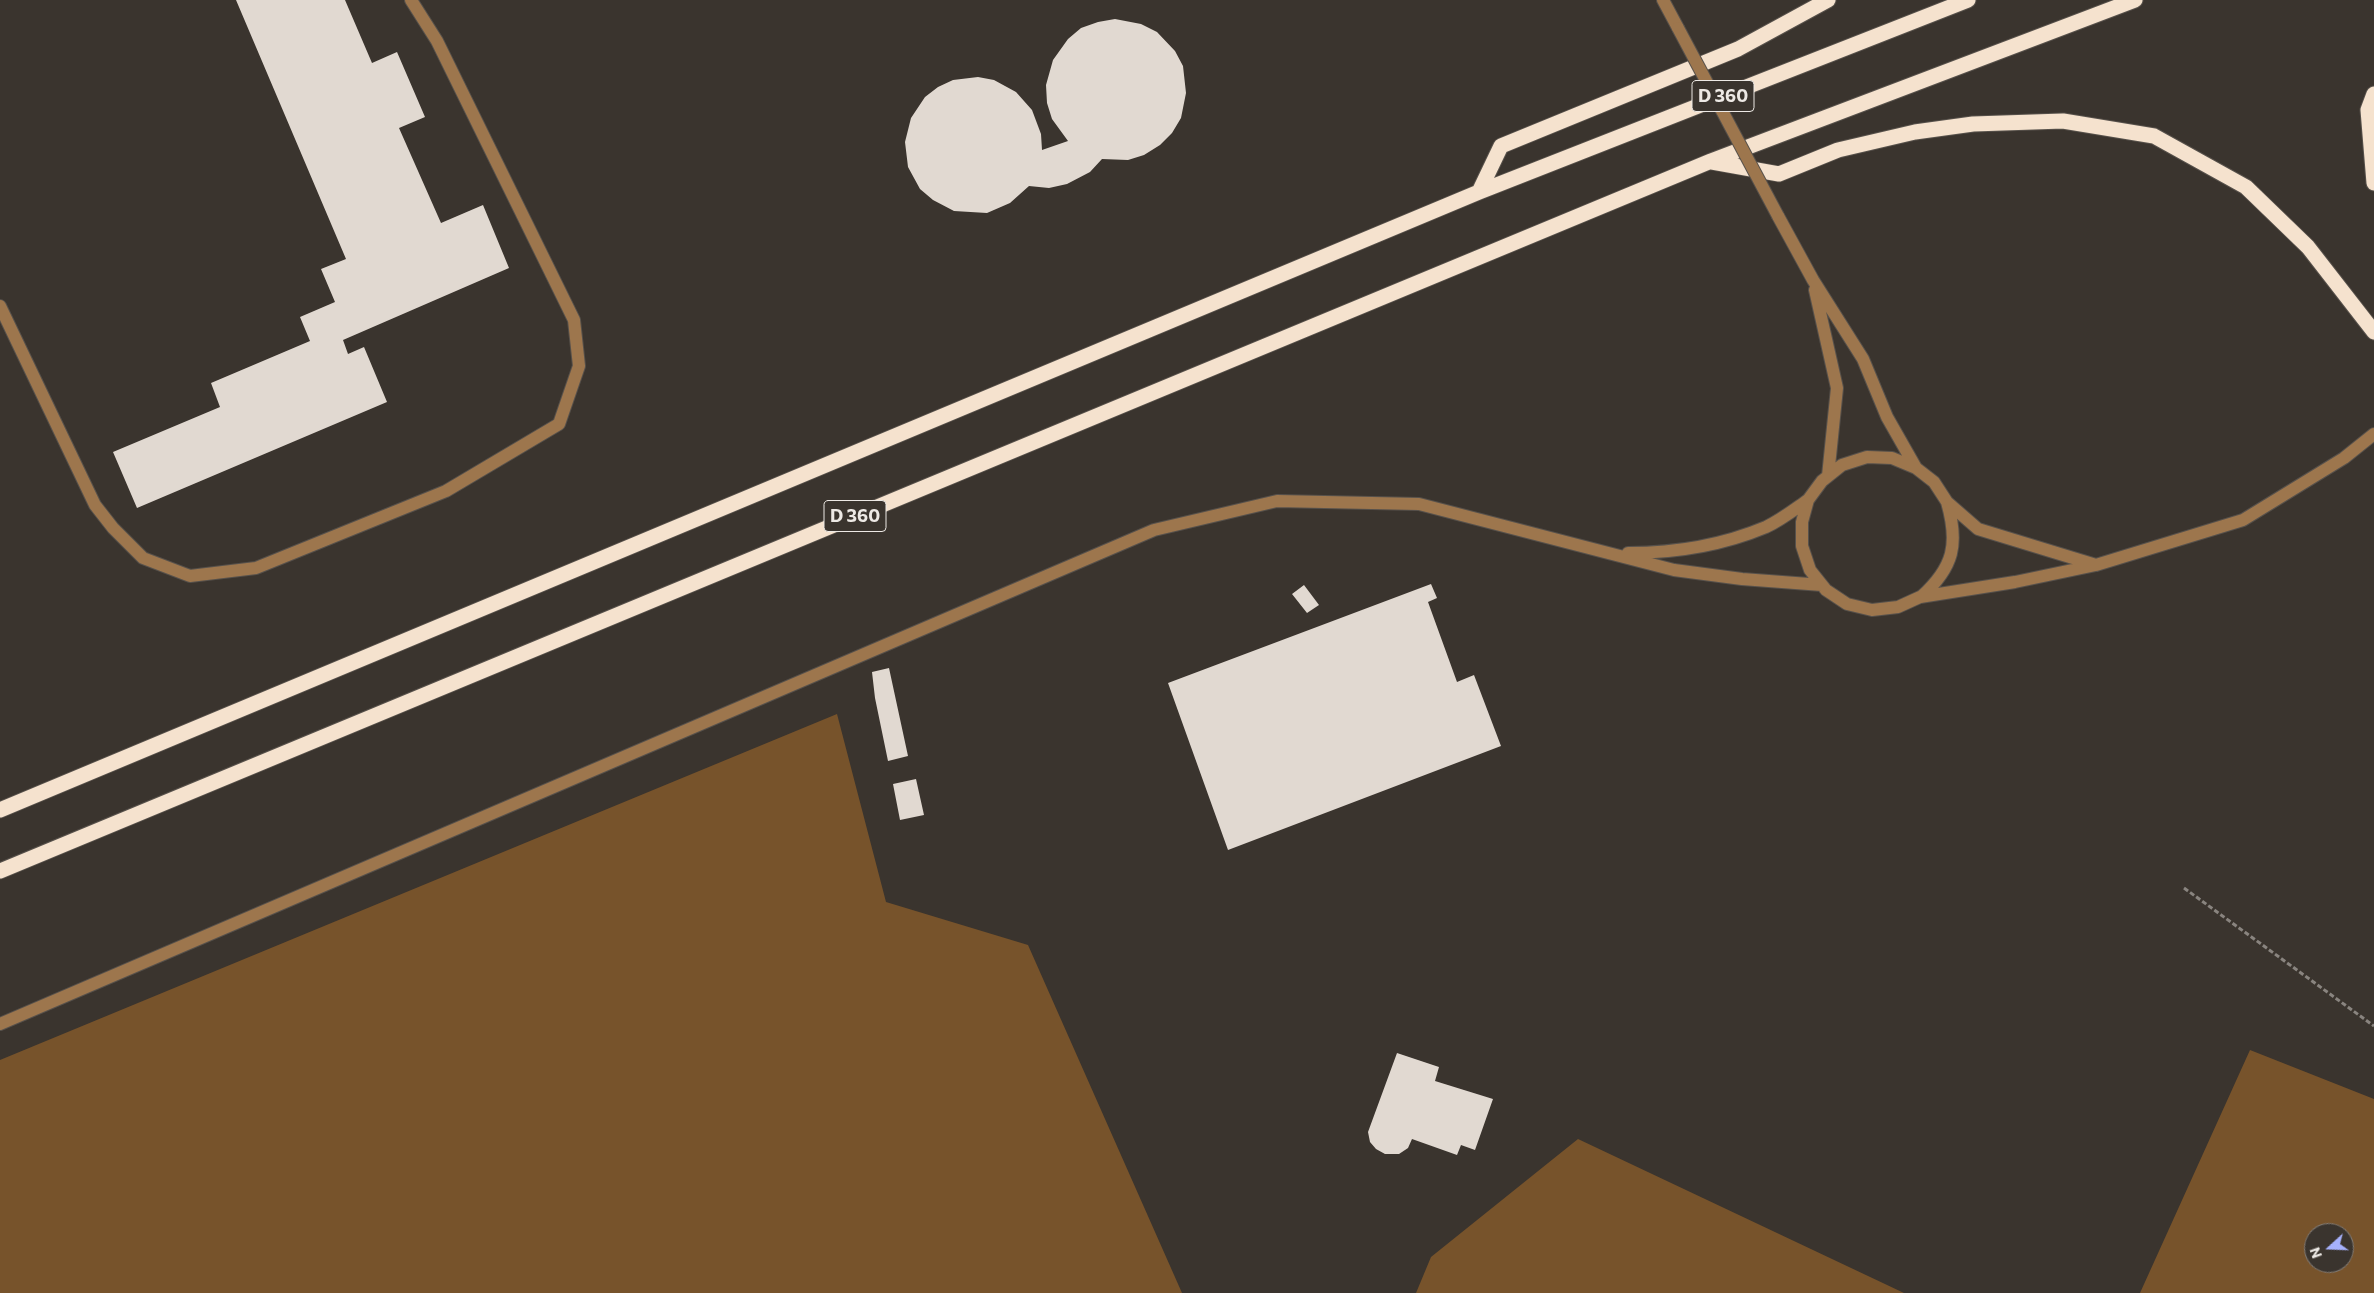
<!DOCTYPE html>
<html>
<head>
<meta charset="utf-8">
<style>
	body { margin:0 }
	#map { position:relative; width:2374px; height:1293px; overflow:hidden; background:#3a342e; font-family:Commissioner,sans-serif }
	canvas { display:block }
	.north { position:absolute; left:2304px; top:1223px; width:50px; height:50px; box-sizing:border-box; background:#3a342e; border:1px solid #827c77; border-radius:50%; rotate:250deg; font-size:14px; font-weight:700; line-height:20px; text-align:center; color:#ede9e5 }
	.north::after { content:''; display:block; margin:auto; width:18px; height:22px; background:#a6b1fc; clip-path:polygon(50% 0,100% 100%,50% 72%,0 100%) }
</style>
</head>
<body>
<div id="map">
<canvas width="2374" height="1293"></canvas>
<div class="north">N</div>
</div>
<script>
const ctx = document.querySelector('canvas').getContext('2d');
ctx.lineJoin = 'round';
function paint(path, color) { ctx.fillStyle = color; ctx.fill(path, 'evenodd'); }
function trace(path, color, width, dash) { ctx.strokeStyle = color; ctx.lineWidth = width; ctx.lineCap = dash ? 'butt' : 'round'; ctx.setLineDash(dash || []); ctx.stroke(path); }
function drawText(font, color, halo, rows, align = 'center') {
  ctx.font = font + ' Commissioner,sans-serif'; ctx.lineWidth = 5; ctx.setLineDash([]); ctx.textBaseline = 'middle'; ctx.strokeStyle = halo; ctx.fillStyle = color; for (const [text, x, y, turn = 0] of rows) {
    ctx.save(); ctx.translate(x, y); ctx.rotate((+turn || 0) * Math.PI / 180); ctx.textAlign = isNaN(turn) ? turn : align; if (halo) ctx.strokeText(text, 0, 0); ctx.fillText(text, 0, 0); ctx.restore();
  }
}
const green = new Path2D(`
	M837 714 886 902 1028 945 1182 1293H0V1060Z
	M2250 1050 2374 1099V1293H2140ZM2314 1233H2344V1263H2314Z
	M1578 1139 1904 1293H1416L1431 1257Z`);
const building = new Path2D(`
	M236 0H345L372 63 397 52 425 117 399 128 441 223 483 205 509 268 343 340 348 354 364 347 387 402 137 508 113 452 220 407 211 383 310 341 300 317 335 302 321 269 346 259Z
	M1115 19 1141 24 1157 32 1175 51 1183 66 1186 93 1181 118 1172 133 1160 145 1144 155 1128 160 1102 159 1090 172 1067 184 1049 188 1029 186 1010 203 987 213 954 211 933 200 920 189 908 167 905 142 911 118 925 97 938 87 953 80 978 77 994 80 1016 92 1032 110 1041 134 1042 150 1068 141 1052 119 1047 103 1046 85 1053 60 1068 39 1081 28 1098 22Z
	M1431 584 1437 598 1428 602 1457 682 1474 675 1501 746 1228 850 1168 683Z
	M1304 585 1319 605 1307 613 1292 594Z
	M889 668 908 756 888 761 875 698 872 672Z
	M916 779 924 815 900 820 893 784Z
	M1397 1053 1439 1067 1435 1081 1493 1099 1475 1150 1461 1145 1457 1155 1412 1139 1408 1148 1399 1154H1385L1376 1149 1370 1142 1368 1132Z`);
const path = new Path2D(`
	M2184 888 2374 1026`);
const minor = new Path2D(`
	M1663 0 1678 28
	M1778 216 1813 280 1863 359 1887 417 1916 468
	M1815 290 1837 388 1828 476
	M0 306 95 505 113 528 143 558 190 576 256 568 446 491 559 424 579 366 574 320 437 41 411 0
	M1628 553C1674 553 1723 545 1766 527 1781 520 1795 509 1808 500
	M2096 565 1978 529 1947 502 1934 482 1916 468 1892 458 1867 457 1842 465 1822 481 1808 500 1802 522V546L1810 570 1826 590 1847 604 1872 610 1898 607 1920 597 2015 582 2096 565 2243 520 2344 458 2374 434
	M1921 597C1954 567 1959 544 1947 502
	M0 1024 1154 530 1277 501 1419 504 1674 570 1742 579 1822 585`);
const highway = new Path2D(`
	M2374 94 2368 110 2374 183
	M1712 162 1779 174 1838 150 1915 132 1973 124 2063 121 2154 136 2246 187 2308 247 2374 332
	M1479 192 1501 146 1738 49 1828 0
	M0 810 1479 192 1968 0
	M0 871 1711 161 2135 0`);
const minorBridge = new Path2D(`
	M1678 28 1778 216`);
const shields = [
	[1723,96,62],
	[855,516,62]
];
const shieldNames = [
	["D 360",1723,96],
	["D 360",855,516]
];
paint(green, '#77532b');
paint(building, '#e1d9d1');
trace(minor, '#57514b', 14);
trace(highway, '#57514b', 17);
trace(path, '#89847f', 3, [5, 2.5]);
trace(minor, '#9d764d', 12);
trace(highway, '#f5e2ce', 15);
trace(minorBridge, '#57514b', 14, []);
trace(minorBridge, '#9d764d', 12);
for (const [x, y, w] of shields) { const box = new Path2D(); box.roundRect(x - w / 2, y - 15.5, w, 31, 4); ctx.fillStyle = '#3a342e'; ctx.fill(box); trace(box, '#ede9e5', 1); }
drawText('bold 18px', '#ede9e5', null, shieldNames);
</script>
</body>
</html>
